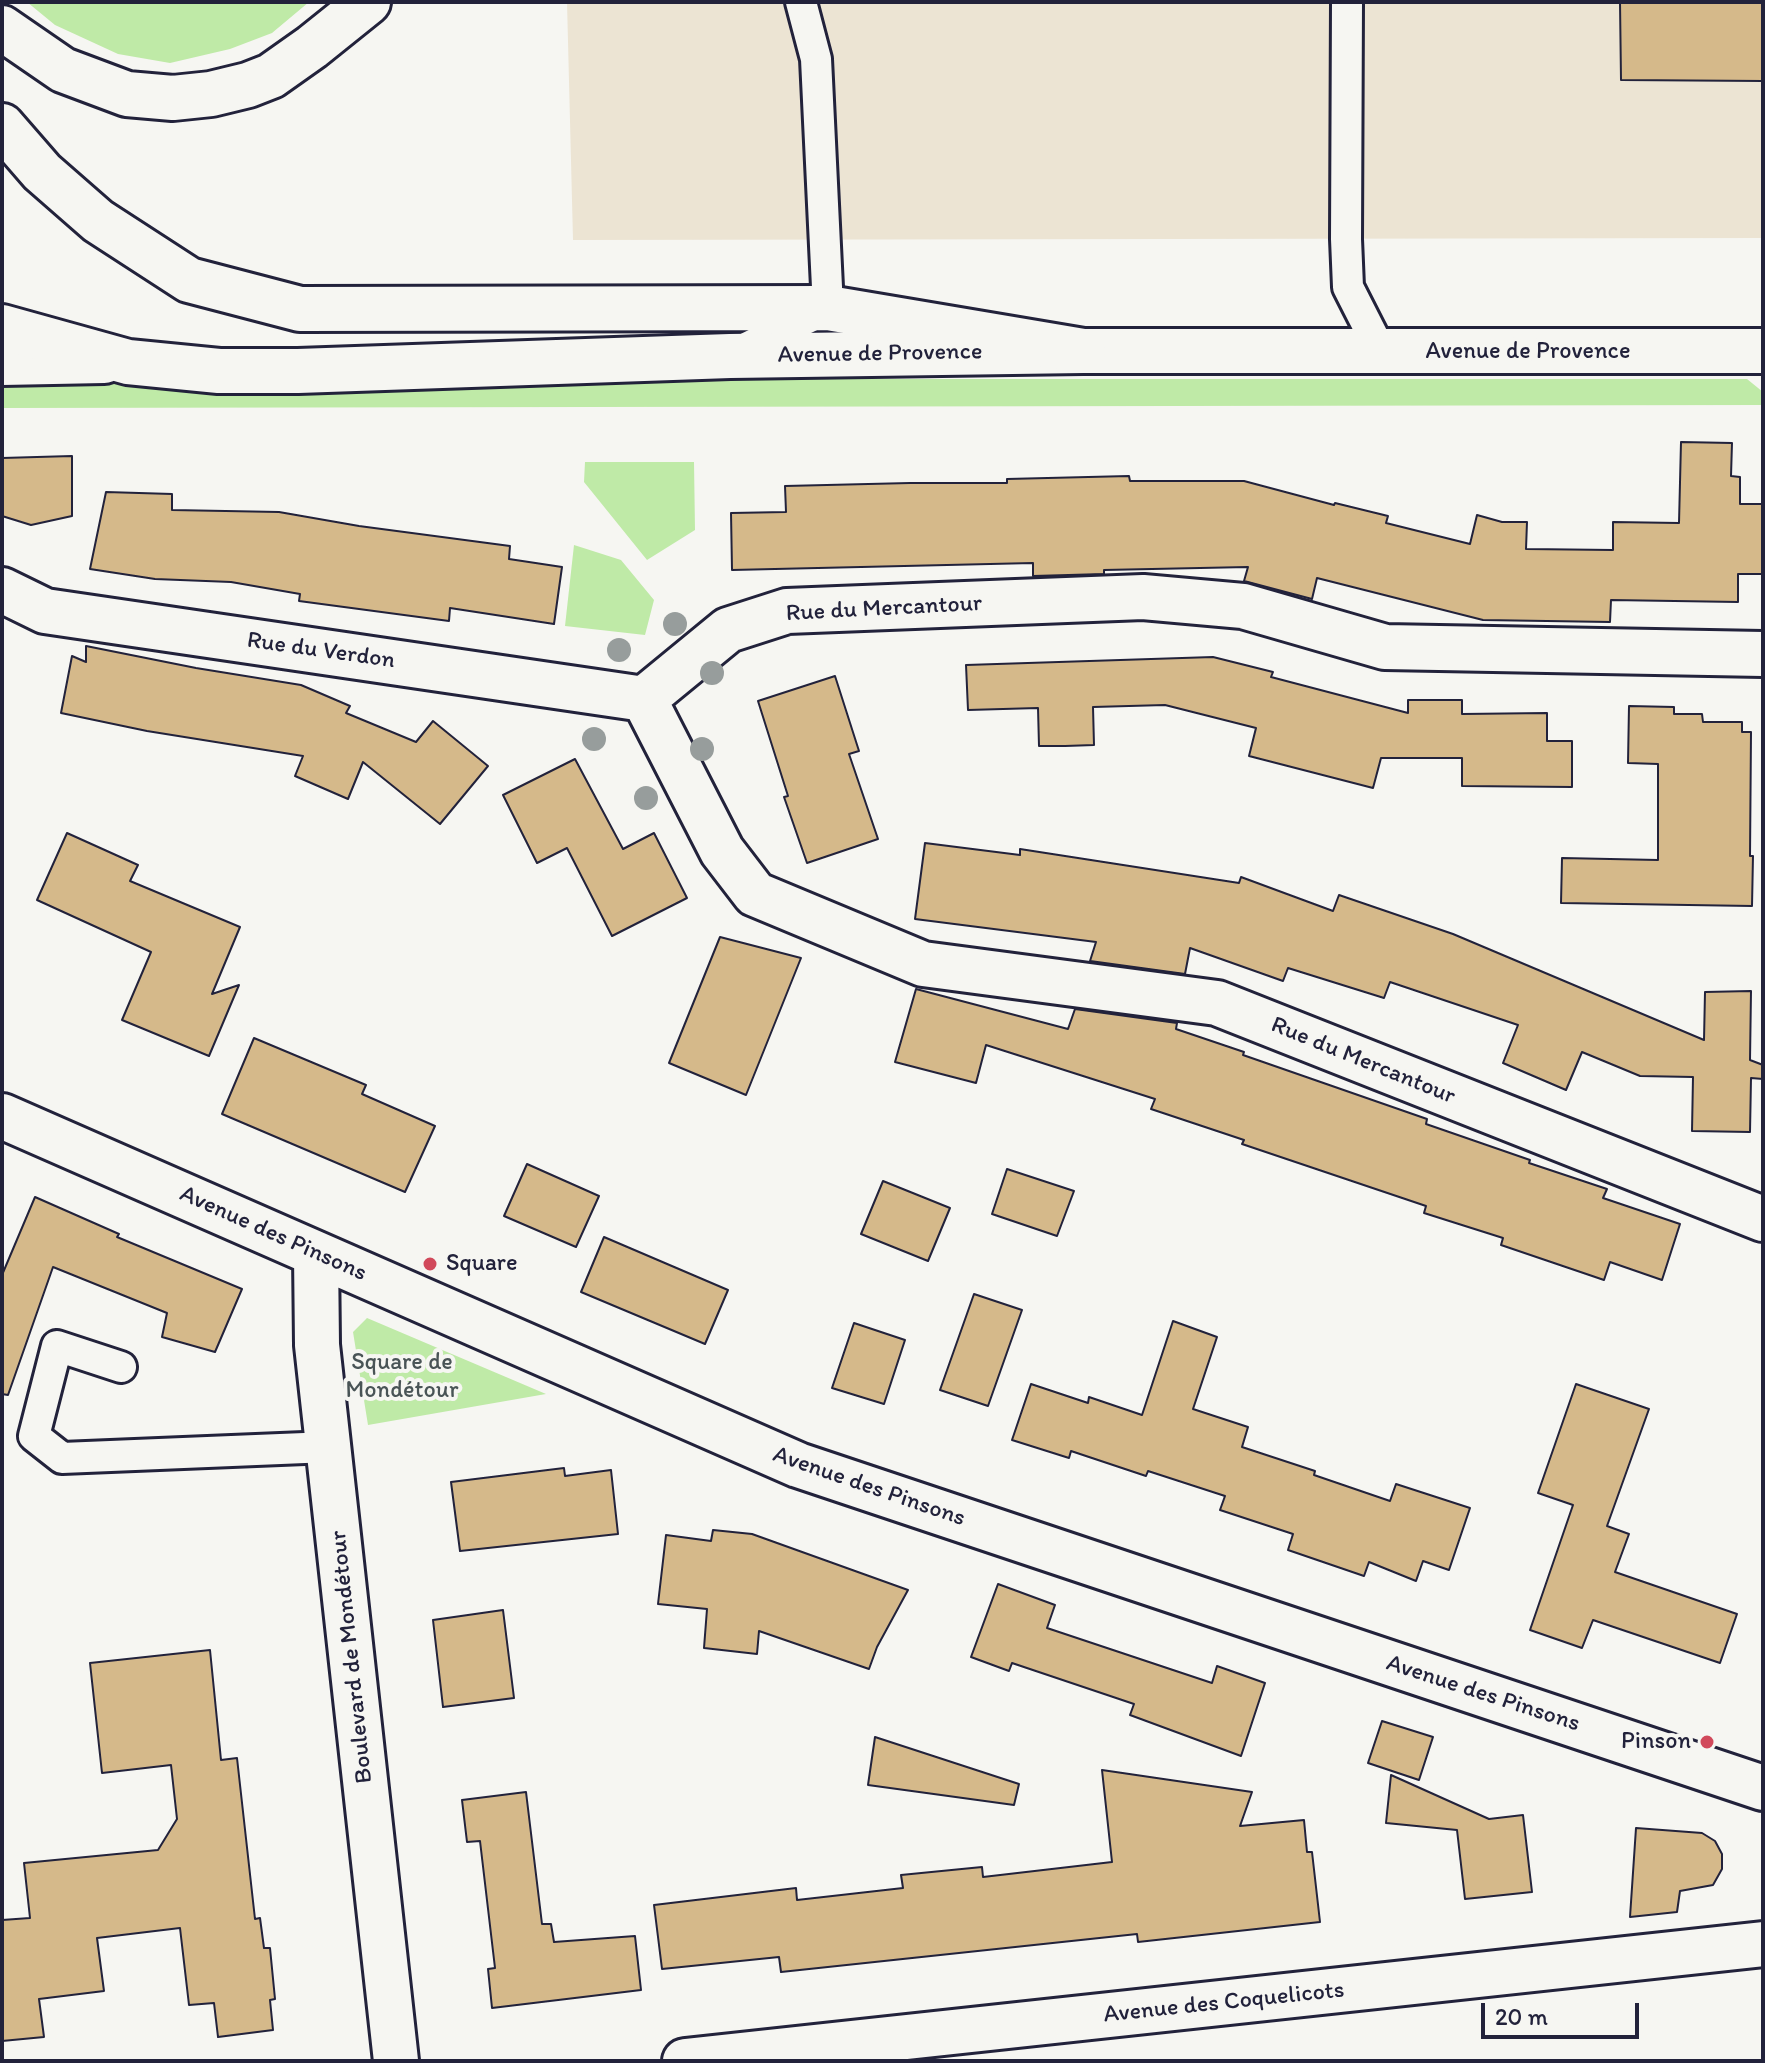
<!DOCTYPE html>
<html>
<head>
<meta charset="utf-8">
<style>
	body { margin:0 }
	#map { position:relative; width:1765px; height:2063px; overflow:hidden; background:#f6f6f2; font-family:Itim,sans-serif }
	canvas { display:block }
	.frame { position:absolute; inset:0; border:4px solid #22223b; pointer-events:none }
	.scale { position:absolute; left:1481px; top:2003px; width:158px; height:36px; box-sizing:border-box; border:4px solid #22223b; border-top:0; padding-left:10px; font-size:24px; line-height:28px; white-space:nowrap; color:#22223b; -webkit-text-stroke:6px #f6f6f2; paint-order:stroke }
</style>
</head>
<body>
<div id="map">
<canvas width="1765" height="2063"></canvas>
<div class="frame"></div>
<div class="scale">20 m</div>
</div>
<script>
const ctx = document.querySelector('canvas').getContext('2d');
ctx.lineJoin = 'round';
function paint(path, color) { ctx.fillStyle = color; ctx.fill(path, 'evenodd'); }
function trace(path, color, width, dash) { ctx.strokeStyle = color; ctx.lineWidth = width; ctx.lineCap = dash ? 'butt' : 'round'; ctx.setLineDash(dash || []); ctx.stroke(path); }
function drawText(font, color, halo, rows, align = 'center') {
  ctx.font = font + ' Itim,sans-serif'; ctx.lineWidth = 8; ctx.setLineDash([]); ctx.textBaseline = 'middle'; ctx.strokeStyle = halo; ctx.fillStyle = color; for (const [text, x, y, turn = 0] of rows) {
    ctx.save(); ctx.translate(x, y); ctx.rotate((+turn || 0) * Math.PI / 180); ctx.textAlign = isNaN(turn) ? turn : align; if (halo) ctx.strokeText(text, 0, 0); ctx.fillText(text, 0, 0); ctx.restore();
  }
}
const built = new Path2D(`
	M567 2H1763V238L573 240Z`);
const green = new Path2D(`
	M27 2H309L272 33 230 49 170 63 118 54 55 25Z
	M156 379H1747L1763 392V405L2 408V382Z
	M585 462H694L695 530 647 560 584 482Z
	M574 545 621 560 654 600 645 635 565 626Z
	M367 1318 546 1394 368 1425 353 1332Z`);
const building = new Path2D(`
	M1620 2H1763V81L1621 80Z
	M1681 442 1732 443 1731 476 1740 477V504H1763V574H1738V602L1611 600 1610 622 1483 620 1317 578 1312 599 1244 581 1248 567 1104 570V574L1033 576V563L732 570 731 513 786 512 785 486 910 483H1007V479L1129 476 1130 481H1244L1334 505 1335 503 1388 516 1386 523 1470 544 1477 515 1502 522H1527L1526 549 1613 550V522L1679 523Z
	M72 456V516L31 525 2 516V458Z
	M106 492 172 494V510L279 512 359 526 510 546 509 559 562 567 554 624 450 608 449 621 299 601 300 594 231 582 155 579 90 569Z
	M86 646 196 668 301 685 350 706 346 713 416 742 433 721 488 766 440 824 363 762 348 799 295 776 303 756 147 731 61 713 72 656 86 662Z
	M1213 657 1273 672 1271 677 1408 713V700H1462V714L1547 713V741H1572V787L1462 786V758H1381L1373 788 1249 756 1256 728 1165 705 1093 707 1094 745 1065 746H1039L1038 708 968 710 966 665Z
	M835 676 859 751 849 754 878 839 807 863 784 797 788 796 758 701Z
	M1629 706 1674 707V714H1702L1703 722H1742V732H1751L1750 856H1753L1752 906 1561 903 1562 858 1658 860V764L1628 763Z
	M575 759 623 849 654 833 687 898 612 936 567 848 537 863 503 795Z
	M67 833 138 865 130 881 240 927 212 994 239 985 209 1056 122 1020 151 952 37 900Z
	M925 843 1020 855V849L1239 883 1241 877 1333 911 1339 895 1453 934 1704 1040 1705 992 1751 991 1750 1060 1763 1065V1079L1751 1078 1750 1132 1692 1131 1693 1077 1640 1076 1582 1052 1566 1090 1503 1063 1518 1025 1390 982 1384 998 1288 968 1283 981 1190 948 1185 974 1090 961 1096 942 915 919Z
	M720 937 801 958 746 1095 669 1063Z
	M916 989 1068 1029 1075 1009 1177 1023 1176 1029 1244 1052 1243 1055 1427 1119 1426 1124 1530 1160 1529 1163 1607 1189 1603 1198 1680 1224 1662 1280 1610 1262 1604 1280 1501 1245 1503 1238 1424 1213 1426 1206 1242 1144 1244 1140 1151 1109 1155 1099 986 1045 976 1083 895 1062Z
	M254 1038 366 1085 362 1094 435 1126 405 1192 222 1114Z
	M527 1164 599 1196 576 1247 504 1216Z
	M1007 1169 1074 1191 1057 1236 992 1214Z
	M883 1181 950 1208 928 1261 861 1234Z
	M35 1197 119 1234 117 1237 242 1289 215 1352 162 1337 167 1313 53 1267 8 1395 2 1394V1275Z
	M604 1237 728 1290 705 1344 581 1292Z
	M974 1294 1022 1310 988 1406 940 1390Z
	M1173 1321 1217 1337 1193 1409 1248 1427 1242 1447 1315 1471 1314 1475 1390 1501 1396 1484 1470 1508 1449 1570 1423 1561 1416 1581 1369 1562 1364 1576 1288 1550 1293 1534 1220 1510 1225 1496 1148 1471 1146 1476 1071 1451 1069 1458 1012 1440 1031 1384 1088 1403 1089 1397 1142 1415Z
	M854 1323 905 1340 884 1404 832 1388Z
	M1576 1384 1649 1409 1607 1526 1629 1534 1615 1572 1737 1614 1720 1663 1593 1620 1582 1648 1530 1630 1573 1505 1538 1493Z
	M564 1468 565 1476 611 1470 618 1534 460 1551 451 1482Z
	M713 1530 752 1534 908 1590 877 1647 869 1669 759 1631 757 1654 704 1648 707 1609 658 1604 666 1535 711 1541Z
	M998 1584 1055 1605 1047 1628 1212 1683 1217 1666 1265 1683 1241 1756 1130 1715 1134 1704 1012 1663 1009 1671 971 1657Z
	M503 1610 514 1698 443 1707 433 1620Z
	M210 1650 221 1760 237 1758 255 1919 260 1918 264 1948H270L275 1999 270 2000 273 2030 218 2037 214 2003 189 2005 180 1928 97 1938 104 1991 39 1999 44 2037 2 2041V1920L30 1918 24 1863 158 1850 177 1819 171 1765 102 1773 90 1663Z
	M1382 1721 1433 1737 1419 1780 1368 1763Z
	M875 1737 1019 1784 1014 1805 868 1785Z
	M1102 1770 1252 1792 1240 1826 1304 1820 1307 1852H1312L1320 1922 1138 1942 1137 1934 781 1972 779 1957 662 1969 654 1905 796 1888 797 1900 903 1888 901 1875 982 1867 983 1877 1112 1862Z
	M1391 1775 1489 1819 1523 1815 1532 1892 1465 1899 1457 1830 1386 1823Z
	M526 1792 542 1924H551L554 1942 635 1936 641 1990 492 2008 488 1969 495 1968 480 1841 467 1842 462 1800Z
	M1636 1828 1702 1833 1715 1841 1722 1854V1869L1713 1885 1680 1891 1677 1912 1630 1917Z`);
const service = new Path2D(`
	M1347 2 1346 239 1348 287 1381 352
	M742 350 828 308 816 59 801 2
	M121 1367 57 1346 34 1436 62 1458 329 1447`);
const minor = new Path2D(`
	M2 363 104 361
	M2 590 45 611 644 699
	M1763 654 1385 647 1243 606 1143 597 787 611 728 630 644 699 722 851 755 894 923 964 1217 1003 1763 1219
	M2 1116 798 1465 1763 1788
	M316 1254 317 1345 396 2061
	M685 2061 1763 1944`);
const tertiary = new Path2D(`
	M2 327 128 362 219 371H298L730 356 1083 351H1763`);
const primary = new Path2D(`
	M2 28 63 70 127 94 173 98 211 94 248 85 271 76 312 47 368 2
	M2 126 42 172 98 221 189 280 300 309 828 308 1083 351`);
const trees = [
	[675,624],
	[619,650],
	[712,673],
	[594,739],
	[702,749],
	[646,798]
];
const markers = [
	[430,1264,8,"#d1495b"],
	[1707,1742,8,"#d1495b"]
];
const streetNames = [
	["Avenue de Provence",1528,352],
	["Avenue de Provence",880,354,-1],
	["Rue du Mercantour",884,609,-3],
	["Rue du Verdon",321,651,8],
	["Rue du Mercantour",1363,1061,22],
	["Avenue des Pinsons",273,1234,24],
	["Avenue des Pinsons",869,1487,19],
	["Boulevard de Mondétour",352,1657,-96],
	["Avenue des Pinsons",1483,1694,18],
	["Avenue des Coquelicots",1224,2003,-6]
];
const poiNames = [
	["Square",446,1264],
	["Pinson",1691,1742,"right"]
];
const parkNames = [
	["Square de",402,1363],
	["Mondétour",402,1391]
];
paint(built, '#ece4d3');
paint(green, '#bfeaa7');
paint(building, '#d5b98a');
trace(building, '#22223b', 2);
trace(service, '#22223b', 36);
trace(minor, '#22223b', 50);
trace(tertiary, '#22223b', 50);
trace(primary, '#22223b', 50);
trace(service, '#f6f6f2', 30);
trace(minor, '#f6f6f2', 44);
trace(tertiary, '#f6f6f2', 44);
trace(primary, '#f6f6f2', 44);
ctx.fillStyle = '#979d9c';
for (const [x, y] of trees) { ctx.beginPath(); ctx.arc(x, y, 12, 0, 2 * Math.PI); ctx.fill(); }
for (const [x, y, r, color] of markers) { const dot = new Path2D(); dot.arc(x, y, r, 0, 2 * Math.PI); ctx.fillStyle = color; ctx.fill(dot); trace(dot, '#f6f6f2', 3); }
drawText('24px', '#22223b', '#f6f6f2', streetNames);
drawText('24px', '#22223b', '#f6f6f2', poiNames, 'left');
drawText('24px', '#495456', '#f6f6f2', parkNames);
</script>
</body>
</html>
